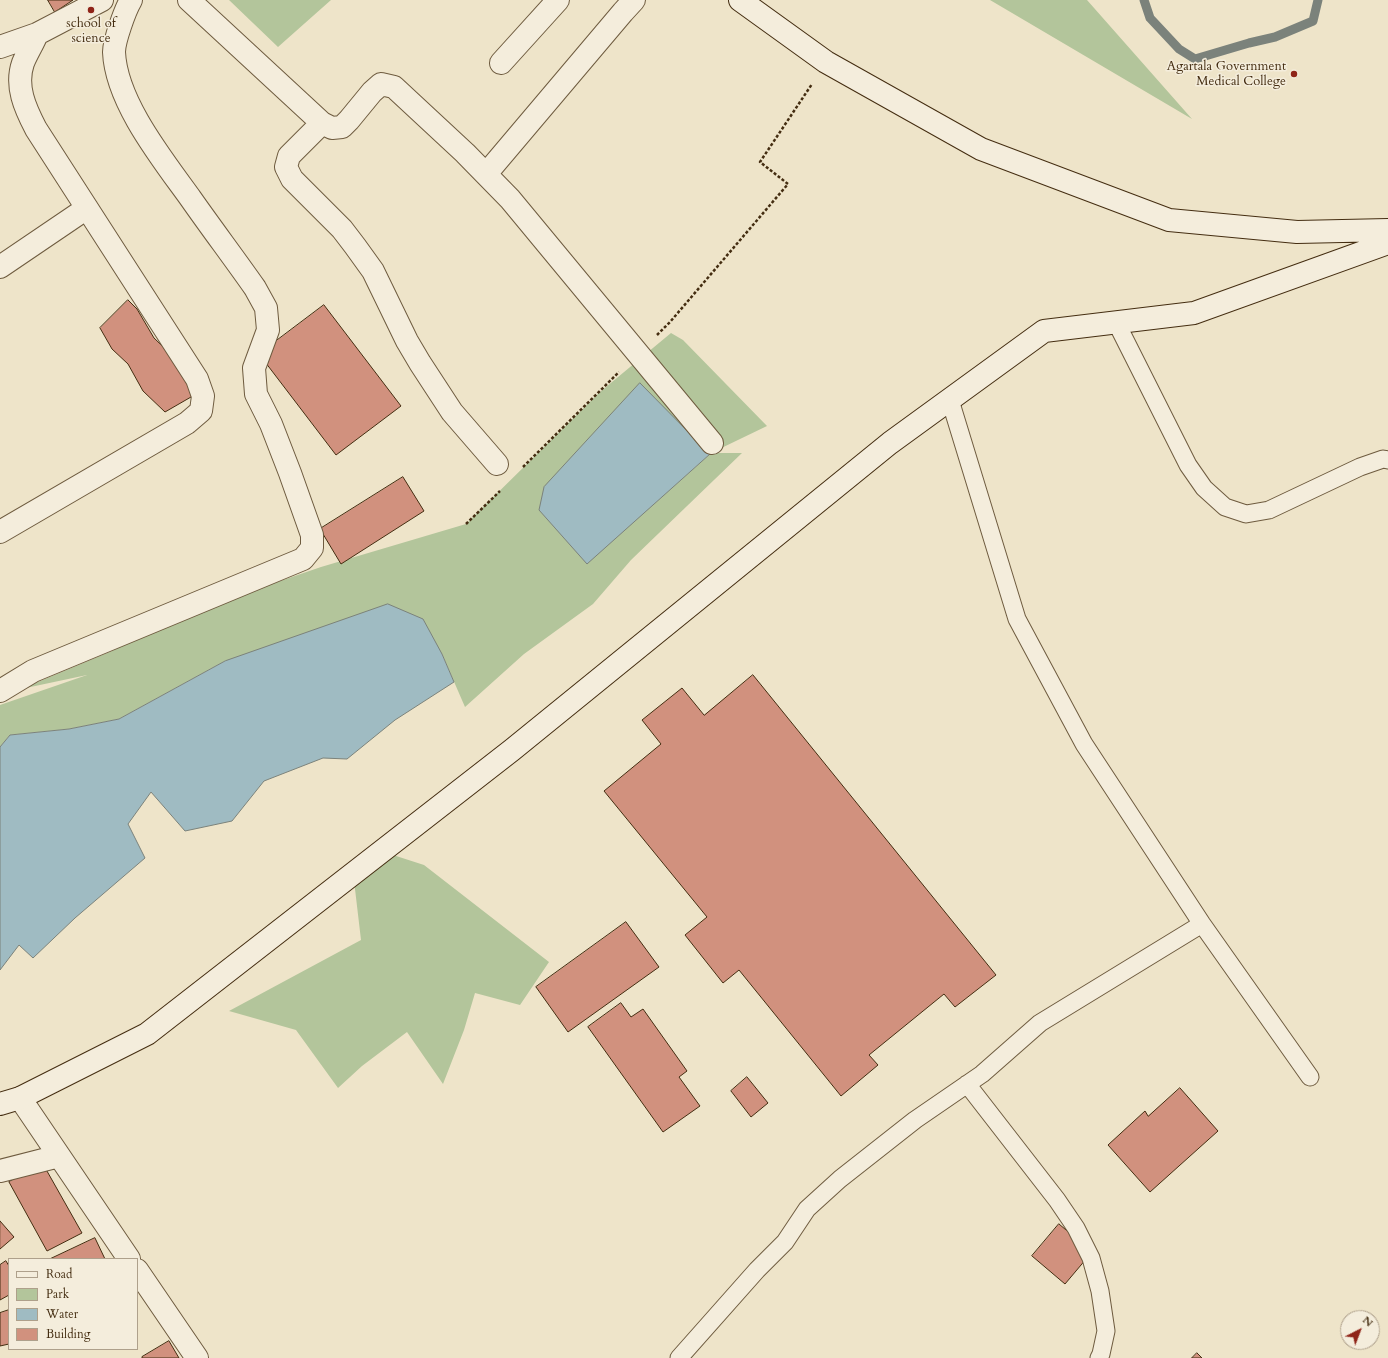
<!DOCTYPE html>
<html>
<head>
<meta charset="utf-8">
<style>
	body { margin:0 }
	#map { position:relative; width:1388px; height:1358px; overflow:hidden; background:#eee4c9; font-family:Cardo,serif }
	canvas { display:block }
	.legend { position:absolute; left:8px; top:1258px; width:130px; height:92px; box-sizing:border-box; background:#f4eddc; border:1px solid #aea08b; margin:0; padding:5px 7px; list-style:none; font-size:12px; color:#442d11 }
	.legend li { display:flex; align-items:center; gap:8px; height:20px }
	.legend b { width:20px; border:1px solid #aea08b }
	.north { position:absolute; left:1340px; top:1310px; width:40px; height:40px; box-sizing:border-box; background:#f4eddc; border:1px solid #aea08b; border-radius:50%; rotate:42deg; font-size:11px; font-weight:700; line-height:16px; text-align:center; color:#442d11 }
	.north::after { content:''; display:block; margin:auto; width:14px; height:18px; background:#8f2418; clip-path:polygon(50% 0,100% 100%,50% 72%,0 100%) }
</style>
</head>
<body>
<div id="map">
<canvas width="1388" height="1358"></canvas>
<ul class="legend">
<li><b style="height:5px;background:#f4eddc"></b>Road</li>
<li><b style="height:11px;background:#b3c59b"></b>Park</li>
<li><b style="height:11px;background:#9fbbc2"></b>Water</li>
<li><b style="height:11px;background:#d1917e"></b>Building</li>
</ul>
<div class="north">N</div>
</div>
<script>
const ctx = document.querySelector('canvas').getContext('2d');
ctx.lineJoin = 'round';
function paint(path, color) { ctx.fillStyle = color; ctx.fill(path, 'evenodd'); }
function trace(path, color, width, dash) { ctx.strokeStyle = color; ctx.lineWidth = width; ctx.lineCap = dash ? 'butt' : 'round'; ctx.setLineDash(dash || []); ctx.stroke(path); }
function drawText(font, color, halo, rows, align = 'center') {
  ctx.font = font + ' Cardo,serif'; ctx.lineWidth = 3; ctx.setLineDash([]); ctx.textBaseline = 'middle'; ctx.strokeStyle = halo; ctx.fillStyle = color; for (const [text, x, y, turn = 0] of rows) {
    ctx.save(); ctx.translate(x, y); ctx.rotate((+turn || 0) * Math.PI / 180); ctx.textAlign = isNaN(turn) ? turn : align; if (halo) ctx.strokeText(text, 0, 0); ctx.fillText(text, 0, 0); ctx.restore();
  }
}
const green = new Path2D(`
	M229 0H331L278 47Z
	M990 0H1087L1192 119Z
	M671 333 683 340 767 426 711 453H742L631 560 593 604 524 654 465 707 442 654 225 661 119 719 69 729 10 735 0 747V705L87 675 21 689 112 651 181 615 321 567 466 524 600 392ZM710 454 649 508 539 510Z
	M393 855 424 865 549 962 520 1005 475 993 464 1030 443 1084 407 1032 362 1066 338 1088 296 1030 229 1011 361 940 353 872Z`);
const water = new Path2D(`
	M640 383 710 454 587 564 539 510 544 487Z
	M388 604 423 619 442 654 454 682 395 720 347 759 323 758 264 781 232 821 185 831 151 792 128 824 145 858 75 918 33 958 19 945 0 970V747L10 735 69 729 119 719 225 661Z`);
const stream = new Path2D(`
	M1144 0 1150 18 1179 49 1195 59 1249 43 1275 37 1313 21 1318 0`);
const building = new Path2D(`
	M48 0H73L55 12Z
	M128 300 137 309 154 338 182 365 200 389 191 397 165 412 143 391 128 364 112 349 100 328Z
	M324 305 401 406 336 455 259 354Z
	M403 477 424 511 341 564 320 529Z
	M753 675 996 975 955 1007 944 994 869 1055 878 1065 841 1096 739 970 723 983 685 935 707 917 604 791 661 744 642 720 682 688 704 715Z
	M626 922 659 967 568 1032 536 987Z
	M621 1003 631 1017 643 1009 687 1071 679 1077 700 1106 663 1132 588 1027Z
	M747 1077 768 1103 751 1117 731 1091Z
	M1180 1088 1218 1131 1150 1192 1108 1145 1145 1111 1148 1116Z
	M43 1164 82 1233 47 1251 9 1182Z
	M0 1221 14 1237 0 1249Z
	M1059 1224 1092 1252 1065 1284 1032 1256Z
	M95 1238 105 1259H50Z
	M6 1261 9 1266V1295L0 1300V1265Z
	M9 1310V1344L0 1346V1313Z
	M169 1341 179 1358H142V1357Z
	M1197 1353 1202 1358H1192Z`);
const path = new Path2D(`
	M657 335 670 322 788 184 760 162 812 84
	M523 467 619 372
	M466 524 500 491`);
const lane = new Path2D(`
	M1116 322 1188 465 1204 488 1225 507 1246 514 1269 510 1360 467 1383 459 1388 460
	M950 400 1017 619 1084 744 1202 924 1310 1077
	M967 1084 1057 1200 1076 1228 1091 1258 1100 1291 1106 1331 1101 1354 1099 1358
	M679 1358 757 1270 785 1242 807 1209 840 1179 915 1120 982 1074 1040 1023 1202 924`);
const street = new Path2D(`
	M189 0 322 123 332 128 342 127 349 120 372 92 381 84 394 87 465 153 510 199 712 443
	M0 47 37 34 102 0
	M501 63 558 0
	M322 123 289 156 286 167 292 179 342 229 355 246 373 271 407 341 420 363 452 412 497 464
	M486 174 623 12 634 0
	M0 267 87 208
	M0 532 187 423 201 411 203 396 197 379 36 129C25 108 15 86 23 63 27 53 33 44 37 34
	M0 691 33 671 303 559 312 548V535L290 473 271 424 256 394 254 368 268 330 266 308 255 288C234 258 212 229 191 199 163 160 116 102 114 52 114 41 125 10 131 0
	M20 1098 129 1259
	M0 1171 59 1156
	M137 1270 197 1358`);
const secondary = new Path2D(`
	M740 0 826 62 981 149 1169 220 1297 232 1388 230
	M0 1104 20 1098 147 1034 512 750 890 443 1044 331 1194 313 1388 243`);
const markers = [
	[91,10,4,"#8f2418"],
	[1294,74,4,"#8f2418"]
];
const poiNames = [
	["school of",91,24],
	["science",91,39],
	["Agartala Government",1286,67,"right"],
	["Medical College",1286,82,"right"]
];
paint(green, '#b3c59b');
paint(water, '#9fbbc2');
trace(water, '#7b827b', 1);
trace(stream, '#7b827b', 9);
paint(building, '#d1917e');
trace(building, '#442d11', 1);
trace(lane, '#6e5b3f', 19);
trace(street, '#6e5b3f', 24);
trace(secondary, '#442d11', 24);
trace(path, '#442d11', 2.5, [3, 2]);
trace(lane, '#f4eddc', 17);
trace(street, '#f4eddc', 22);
trace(secondary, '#f4eddc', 22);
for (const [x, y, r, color] of markers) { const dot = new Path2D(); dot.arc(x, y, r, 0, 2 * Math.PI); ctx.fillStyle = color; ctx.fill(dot); trace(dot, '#f4eddc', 1.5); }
drawText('13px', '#442d11', '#f4eddc', poiNames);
</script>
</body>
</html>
